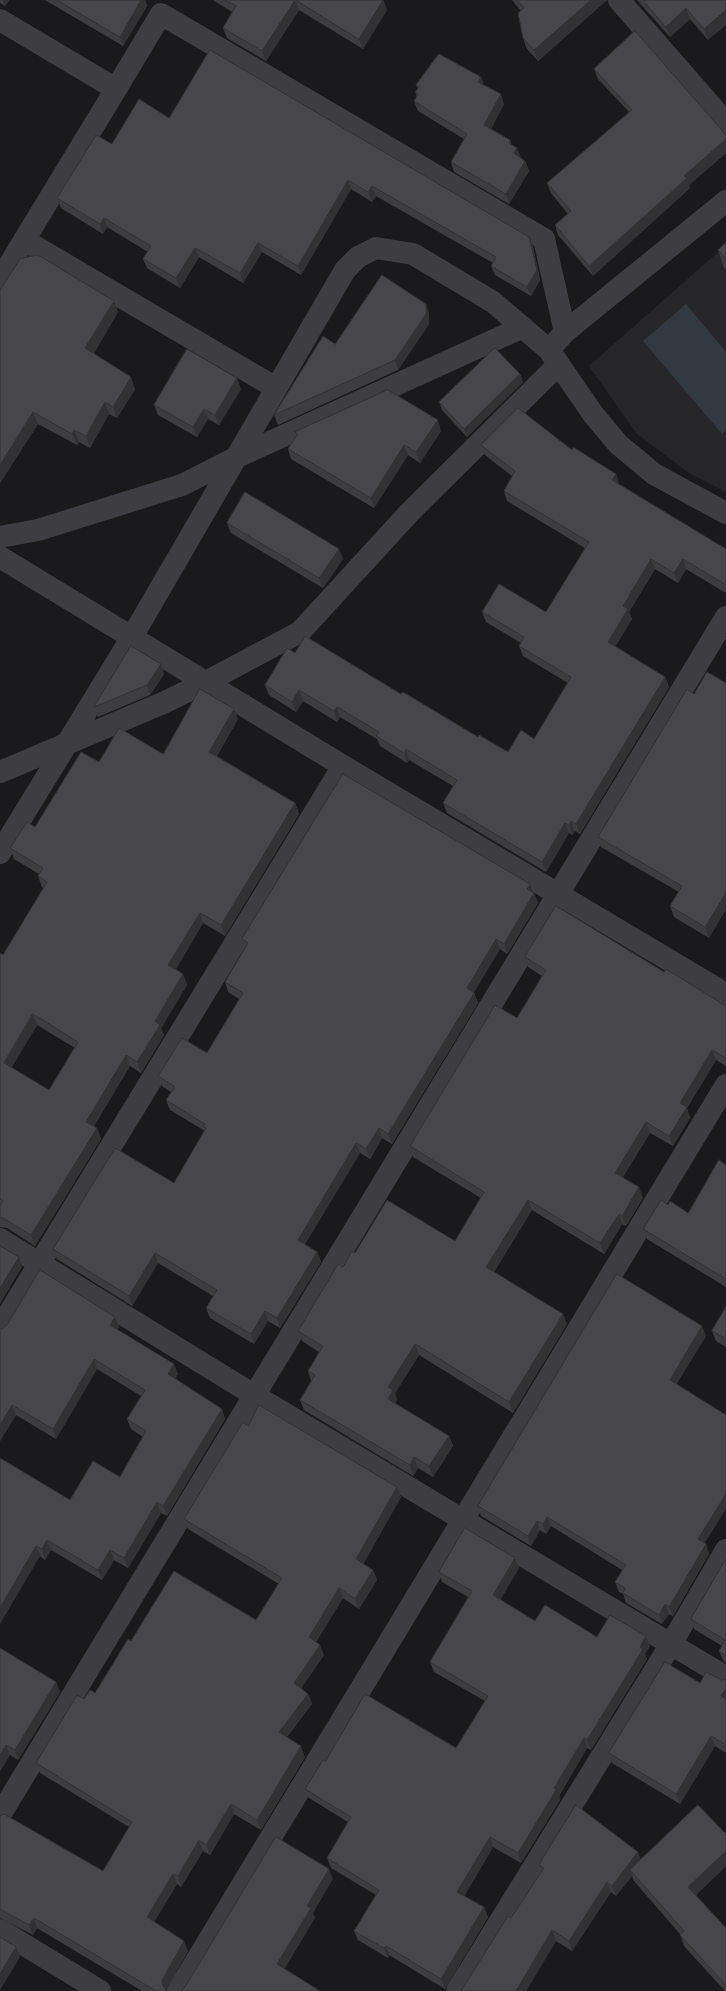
<!DOCTYPE html>
<html>
<head>
<meta charset="utf-8">
<style>
	body { margin:0 }
	canvas { display:block; background:#1a191b }
</style>
</head>
<body>
<canvas width="726" height="1991"></canvas>
<script>
const ctx = document.querySelector('canvas').getContext('2d');
ctx.lineJoin = 'round';
function paint(path, color) { ctx.fillStyle = color; ctx.fill(path, 'evenodd'); }
function trace(path, color, width, dash) { ctx.strokeStyle = color; ctx.lineWidth = width; ctx.lineCap = dash ? 'butt' : 'round'; ctx.setLineDash(dash || []); ctx.stroke(path); }
const built = new Path2D(`
	M726 245V492L689 473 637 434 589 366Z`);
const water = new Path2D(`
	M686 304 726 352V430L722 434 643 341Z`);
const minor = new Path2D(`
	M619 0 726 123
	M0 20 116 89 0 280
	M116 89 161 14 544 239 565 332
	M24 240 276 388
	M556 342 565 332 726 201
	M0 537 38 530 182 485 237 457 523 327
	M0 557 343 766 726 994
	M0 772 163 703 206 682 300 632 409 513 559 364
	M0 853 132 637 345 270 358 257 376 248 413 254 493 302 549 350 593 414 618 444 654 474 726 513
	M0 1239 254 1395 726 1677
	M0 1328 343 766
	M0 1815 726 617
	M0 1930 100 1991
	M178 1991 726 1085
	M457 1991 671 1644 726 1550`);
const wall = new Path2D(`
	M0 0H9L5 6 0 3Z
	M45 0H145L147 6 123 46Z
	M213 0H383L387 10 363 49 299 10 266 61 227 38 223 28 232 12Z
	M512 0H607L538 61 527 49 523 38 521 11Z
	M637 0H726L708 40 690 19 670 37Z
	M210 50 533 247 540 280 531 296 495 275 491 266 493 263 376 196 372 202 351 189 301 275 262 252 243 283 199 257 180 288 147 268 143 259 148 252 107 227 103 234 61 208 57 198 112 144 169 118Z
	M594 69 726 135V153L689 185 690 188 593 276 558 235 555 225 568 214 551 193 547 183 629 112 598 79Z
	M416 85H484L504 104 491 129 510 140 512 145 521 158 525 161 529 171 509 204 454 172 451 162 464 139 418 111 414 101 417 97 415 92 418 89Z
	M726 243V269L724 268 718 250Z
	M0 290 114 301 118 312 94 353 135 389 117 418 109 414 90 448 79 442 77 445 38 424 0 483Z
	M426 304 429 314V324L398 370 278 425 274 415 335 344Z
	M520 374 523 382 467 437 442 410 439 402Z
	M241 389 219 425 208 419 197 437 158 415 154 405Z
	M441 431 420 463 408 455 374 508 291 459 288 449 296 436 295 432Z
	M481 445 572 450 616 474 619 484 726 549V593L686 569 678 583 655 569 629 612 632 619 615 646 665 677 669 687 580 834 575 831 572 835 569 833 546 872 447 813 443 803 453 786 409 760 407 763 380 746 377 739 340 717 337 722 303 701 296 712 269 695 265 685 295 653 401 694 478 737 508 752 534 739 568 683 523 656 519 646 521 643 486 622 482 612H546L585 548 507 501 504 491 512 476 485 455Z
	M227 523 339 549 343 559 323 588 231 533Z
	M161 664 164 674 150 695 98 717 94 707Z
	M726 683V909L709 938 674 917 670 906 679 892 601 847 598 837 694 694Z
	M238 719 217 756 295 803 299 814 225 936 203 923 176 969 183 974 187 985 161 1028 164 1035 141 1073 130 1066 94 1126 97 1128 101 1139 35 1246 7 1228 0 1227V953L3 955 44 888 42 887 38 876 39 874 14 859 10 848 35 827 99 762 163 754ZM37 1025 75 1048 49 1090 11 1067Z
	M533 892 538 903 507 954 500 949 474 992 478 1003 392 1144 382 1138 370 1159 360 1153 305 1244 317 1252 321 1262 280 1328 268 1321 254 1344 210 1318 206 1308 213 1296 158 1263 132 1306 57 1259 53 1249 174 1183 205 1131 170 1110 166 1100 171 1092 162 1086 158 1076 207 1053 239 999 228 992 225 982 245 948 242 939Z
	M525 957 664 972 726 1006V1066L716 1060 687 1108 690 1118 673 1146 650 1133 623 1177 643 1198 626 1226 622 1224 604 1254 532 1210 494 1272 567 1324 513 1413 419 1355 395 1393 397 1400 395 1403 449 1436 453 1446 433 1477 418 1468 413 1476 304 1410 300 1400 311 1381 308 1371 319 1352 302 1341 298 1331 343 1267 355 1253 455 1241 481 1198 413 1157 410 1146 517 1018 542 976 528 967Z
	M726 1165V1287L647 1239 643 1229 668 1205 688 1213Z
	M726 1307V1347L716 1341 712 1331Z
	M119 1327 117 1330 178 1374 175 1379 222 1409 225 1419 167 1516 161 1513 128 1568 114 1560 102 1580 51 1550 45 1560 40 1556 0 1458 70 1500 120 1477 143 1437 131 1429 127 1419 141 1396 97 1369 56 1439 16 1415 0 1441V1329Z
	M706 1336 676 1384 705 1544H706L709 1554 673 1616 669 1614 662 1624 626 1603 623 1594 619 1592 615 1582 622 1570 551 1526 546 1534 540 1530 531 1546 481 1516 478 1506Z
	M248 1426 401 1497 363 1564 373 1570 377 1580 359 1609 343 1598 316 1642 324 1655 301 1688 308 1694 312 1704 287 1737 305 1757 261 1830 234 1814 210 1855 203 1851 181 1887 177 1884 154 1922 188 1951 166 1990 167 1991H142L37 1928 33 1935 0 1918V1816L103 1871 129 1827 40 1773 36 1763 84 1699 95 1693 131 1641 256 1620 279 1584 188 1529 184 1519Z
	M515 1558 519 1568 500 1600 535 1621 597 1637 650 1646 645 1654 647 1659 591 1750 587 1748 559 1796 560 1800 521 1863 493 1847 464 1896 484 1907 488 1917 445 1989 389 1955 388 1958 358 1940 354 1931 376 1895 331 1868 327 1858 348 1822 309 1798 305 1789 325 1762 456 1748 485 1701 434 1672 430 1662 468 1597 442 1582 439 1572Z
	M726 1559V1663L723 1660 719 1651 722 1646 694 1629 691 1619Z
	M0 1648 56 1682 60 1692 18 1760 10 1755 0 1771Z
	M726 1679V1753L715 1746 680 1804 612 1763 609 1753 700 1683Z
	M726 1834V1866L696 1895 726 1928V1991H725L684 1946 680 1934 634 1881 632 1876 616 1896 611 1892 572 1951 556 1941 526 1991H461L511 1918 542 1872 539 1865 641 1859Z`);
const shadedWall = new Path2D(`
	M3 0H9L5 6Z
	M141 0H145L147 6 123 46 120 37Z
	M295 0 299 10 266 61 262 51Z
	M383 0 387 10 363 49 359 39Z
	M591 0H607L538 61 534 50Z
	M686 8 690 19 670 37 666 27Z
	M726 10V25L708 40 704 29Z
	M481 77 485 87 478 82Z
	M501 94 504 104 488 135 484 125Z
	M726 139V153L689 185 690 188 593 276 589 266 684 176Z
	M517 148 521 158 514 153Z
	M525 161 529 171 509 204 506 194Z
	M348 180 351 189 301 275 298 266Z
	M372 186 376 196 372 202 368 192Z
	M104 218 107 227 103 234 100 224Z
	M529 237 533 247 540 280 531 296 527 287Z
	M258 243 262 252 243 283 240 273Z
	M195 248 199 257 180 288 176 278Z
	M114 301 118 312 90 360 85 348Z
	M426 304 429 314V324L398 370 395 360Z
	M520 374 523 382 467 437 464 429Z
	M131 377 135 389 117 418 113 407Z
	M237 378 241 389 219 425 215 415Z
	M105 402 109 414 90 448 86 436Z
	M204 409 208 419 197 437 193 427Z
	M33 412 38 424 0 483V465Z
	M438 420 441 431 420 463 416 452Z
	M74 430 79 442 77 445 72 434Z
	M404 445 408 455 374 508 371 498Z
	M616 474 619 484 616 490 612 480Z
	M339 549 343 559 323 588 319 578Z
	M651 559 655 569 629 612 632 619 612 652 608 642 623 606Z
	M683 559 686 569 678 583 674 573Z
	M161 664 164 674 150 695 147 685Z
	M665 677 669 687 580 834 576 824Z
	M299 690 303 701 296 712 292 702Z
	M337 707 340 717 337 722 334 711Z
	M234 709 238 719 213 762 209 752Z
	M406 749 409 760 407 763 404 753Z
	M295 803 299 814 225 936 221 925Z
	M571 821 575 831 572 835 569 825Z
	M565 823 569 833 546 872 542 862Z
	M530 884 534 894 527 889Z
	M534 893 538 903 507 954 504 944Z
	M726 893V909L709 938 705 927Z
	M200 913 203 923 172 975 168 965Z
	M496 939 500 949 470 998 467 988Z
	M183 974 187 985 161 1028 164 1035 141 1073 137 1062 155 1021Z
	M474 993 478 1003 392 1144 388 1134Z
	M33 1014 37 1025 8 1074 4 1063Z
	M712 1050 716 1060 687 1108 690 1118 673 1146 669 1136 680 1103Z
	M126 1055 130 1066 90 1132 86 1122Z
	M646 1122 650 1133 619 1183 615 1173Z
	M97 1128 101 1139 35 1246 31 1235Z
	M379 1128 382 1138 370 1159 366 1149Z
	M356 1143 360 1153 301 1250 298 1240Z
	M639 1187 643 1198 626 1226 622 1216Z
	M528 1200 532 1210 490 1278 486 1267Z
	M619 1214 622 1224 604 1254 600 1243Z
	M317 1252 321 1262 280 1328 277 1318Z
	M155 1253 158 1263 132 1306 129 1296Z
	M19 1257 22 1267 0 1304V1288Z
	M265 1311 268 1321 254 1344 251 1334Z
	M563 1314 567 1324 513 1413 509 1402Z
	M115 1317 119 1327 114 1335 110 1325Z
	M702 1326 706 1336 673 1390 670 1380Z
	M415 1344 419 1355 395 1393 397 1400 392 1409 388 1399V1387Z
	M94 1359 97 1369 56 1439 53 1429Z
	M174 1364 178 1374 172 1384 168 1374Z
	M12 1405 16 1415 0 1441V1425Z
	M222 1409 225 1419 167 1516 163 1506Z
	M449 1436 453 1446 433 1477 429 1466Z
	M414 1457 418 1468 413 1476 410 1465Z
	M397 1487 401 1497 360 1570 356 1559Z
	M726 1494V1509L701 1549 698 1539Z
	M157 1502 161 1513 128 1568 124 1558Z
	M547 1517 551 1526 546 1534 543 1524Z
	M537 1521 540 1530 531 1546 528 1536Z
	M47 1540 51 1550 45 1560 42 1549Z
	M706 1544 709 1554 673 1616 669 1607Z
	M36 1546 40 1556 0 1624V1608Z
	M110 1550 114 1560 102 1580 98 1570Z
	M515 1558 519 1568 497 1605 493 1595Z
	M373 1570 377 1580 359 1609 355 1599Z
	M339 1588 343 1598 312 1647 309 1637Z
	M665 1604 669 1614 662 1624 659 1615Z
	M646 1636 650 1646 645 1654 647 1659 591 1750 587 1740Z
	M320 1645 324 1655 298 1693 294 1683Z
	M56 1682 60 1692 18 1760 15 1750Z
	M726 1688V1704L721 1696Z
	M308 1694 312 1704 282 1742 279 1732Z
	M711 1736 715 1746 680 1804 676 1794Z
	M584 1738 587 1748 559 1796 560 1800 521 1863 518 1853 554 1788Z
	M6 1745 10 1755 0 1771V1755Z
	M301 1746 305 1757 261 1830 257 1820Z
	M231 1804 234 1814 210 1855 206 1845Z
	M490 1837 493 1847 461 1902 457 1892Z
	M199 1840 203 1851 181 1887 178 1876Z
	M726 1851V1866L693 1898 688 1887Z
	M638 1852 642 1862 630 1870 632 1876 616 1896 612 1886Z
	M329 1869 333 1879 313 1913 315 1918 281 1975 277 1964 307 1906Z
	M173 1874 177 1884 151 1927 147 1917Z
	M607 1882 611 1892 572 1951 569 1941Z
	M484 1907 488 1917 445 1989 441 1979Z
	M34 1918 37 1928 33 1935 29 1925Z
	M552 1930 556 1941 526 1991H516Z
	M184 1941 188 1951 166 1990 163 1986 162 1980Z
	M386 1946 389 1955 388 1958 384 1948Z
	M16 1947 20 1957 0 1990V1974Z`);
const building = new Path2D(`
	M57 0H141L120 37Z
	M225 0H295L262 51 223 28 236 6Z
	M296 0H383L359 39Z
	M517 0H591L534 50 523 38 518 13 524 8Z
	M643 0H726V10L704 29 686 8 666 27Z
	M635 31 726 135V139L684 176 687 178 589 266 555 225 571 211 547 183 632 110 594 69Z
	M210 50 529 237 537 270 527 287 491 266 496 257 372 186 368 192 348 180 298 266 258 243 240 273 195 248 176 278 143 259 151 246 104 218 100 224 57 198 96 135 112 144 139 99 169 118Z
	M439 54 481 77 478 82 501 94 484 125 510 140 509 143 517 148 514 153 525 161 506 194 451 162 467 134 414 101 418 94 415 92 419 87 416 85Z
	M726 243V259L718 250Z
	M38 255 114 301 85 348 131 377 113 407 105 402 86 436 74 430 72 434 33 412 0 465V290L20 259Z
	M382 275 426 304V314L395 360 274 415 323 336 335 344Z
	M495 348 520 374 464 429 439 402Z
	M187 349 237 378 215 415 204 409 193 427 154 405Z
	M388 390 438 420 416 452 404 445 371 498 288 449 298 434 295 432Z
	M518 408 572 450 573 447 616 474 612 480 726 549V585L683 559 674 573 651 559 623 606 628 609 608 642 665 677 576 824 571 821 569 825 565 823 542 862 443 803 457 780 406 749 404 753 376 736 379 732 337 707 334 711 299 690 292 702 265 685 287 648 295 653 305 636 401 694 403 692 478 737 479 735 508 752 521 730 534 739 571 677 519 646 524 637 482 612 499 584 546 612 589 542 504 491 515 471 481 445Z
	M245 492 339 549 319 578 227 523Z
	M131 646 161 664 147 685 94 707Z
	M707 672 726 683V893L705 927 670 906 682 886 598 837 687 689 694 694Z
	M200 689 234 709 209 752 295 803 221 925 200 913 168 965 183 974 155 1021 160 1025 137 1062 126 1055 86 1122 97 1128 31 1235 3 1218 0 1217V1206L3 1201 0 1199V953L3 955 47 882 38 876 43 868 10 848 27 822 35 827 81 752 99 762 119 728 163 754ZM33 1014 78 1042 49 1090 4 1063Z
	M343 774 530 884 527 889 534 893 504 944 496 939 467 988 474 993 388 1134 379 1128 366 1149 356 1143 298 1240 317 1252 277 1318 265 1311 251 1334 206 1308 217 1290 155 1253 129 1296 53 1249 115 1148 174 1183 206 1128 203 1126 205 1124 166 1100 175 1087 158 1076 182 1038 207 1053 243 993 225 982 248 943 242 939Z
	M556 906 664 972 666 969 726 1006V1058L712 1050 680 1103 687 1107 669 1136 646 1122 615 1173 639 1187 622 1216 619 1214 600 1243 528 1200 486 1267 563 1314 509 1402 415 1344 388 1387 393 1390 388 1399 449 1436 429 1466 414 1457 410 1465 300 1400 315 1375 308 1371 323 1346 298 1331 338 1264 343 1267 352 1251 355 1253 387 1200 455 1241 484 1192 410 1146 495 1005 517 1018 546 970 525 957Z
	M719 1160 726 1165V1279L643 1229 661 1200 668 1205 670 1201 688 1213Z
	M0 1246 19 1257 0 1288Z
	M40 1270 115 1317 110 1325 174 1364 168 1374 222 1409 163 1506 157 1502 124 1558 110 1550 98 1570 47 1540 42 1549 36 1546 0 1608V1458L70 1500 93 1461 120 1477 146 1431 127 1419 145 1390 94 1359 53 1429 12 1405 0 1425V1329H2L7 1325Z
	M617 1274 702 1326 670 1380 726 1415V1494L698 1539 706 1544 669 1607 665 1604 659 1615 623 1593 625 1588 615 1582 626 1565 547 1517 543 1524 537 1521 528 1536 478 1506Z
	M726 1307V1339L712 1331Z
	M259 1405 397 1487 356 1559 373 1570 355 1599 339 1588 309 1637 320 1645 294 1683 308 1694 279 1732 301 1746 257 1820 231 1804 206 1845 199 1840 178 1876 173 1874 147 1917 184 1941 162 1980 163 1986 167 1991H156L34 1918 29 1925 0 1909V1816L4 1814 103 1871 132 1822 36 1763 77 1695 84 1699 90 1690 95 1693 128 1639 131 1641 174 1571 256 1620 282 1578 184 1519 243 1422 248 1426Z
	M465 1528 515 1558 493 1595 535 1621 545 1605 597 1637 610 1615 646 1636 640 1647 643 1649 587 1740 584 1738 554 1788 556 1790 518 1853 490 1837 457 1892 484 1907 441 1979 386 1946 384 1948 354 1931 379 1890 327 1858 351 1817 305 1789 323 1760 325 1762 365 1694 456 1748 461 1740 488 1696 430 1662 472 1591 439 1572Z
	M726 1559V1656L719 1651 725 1640 691 1619Z
	M0 1648 56 1682 15 1750 6 1745 0 1755Z
	M665 1662 700 1683 706 1672 722 1680 726 1679V1688L721 1696 726 1699V1745L711 1736 676 1794 609 1753Z
	M576 1805 638 1852 612 1886 607 1882 569 1941 552 1930 516 1991H461L506 1919 508 1916 511 1918 544 1868 539 1865Z
	M698 1805 726 1834V1851L688 1887 726 1928V1985L680 1935 684 1931 630 1870Z
	M276 1837 329 1869 307 1906 311 1908 277 1964 320 1991H181L185 1987Z
	M0 1937 16 1947 0 1974Z`);
paint(built, '#262628');
paint(water, '#333940');
trace(minor, '#3d3d42', 22);
paint(wall, '#3d3d40');
paint(shadedWall, '#323234');
paint(building, '#47474b');
trace(building, '#323234', 1);
</script>
</body>
</html>
